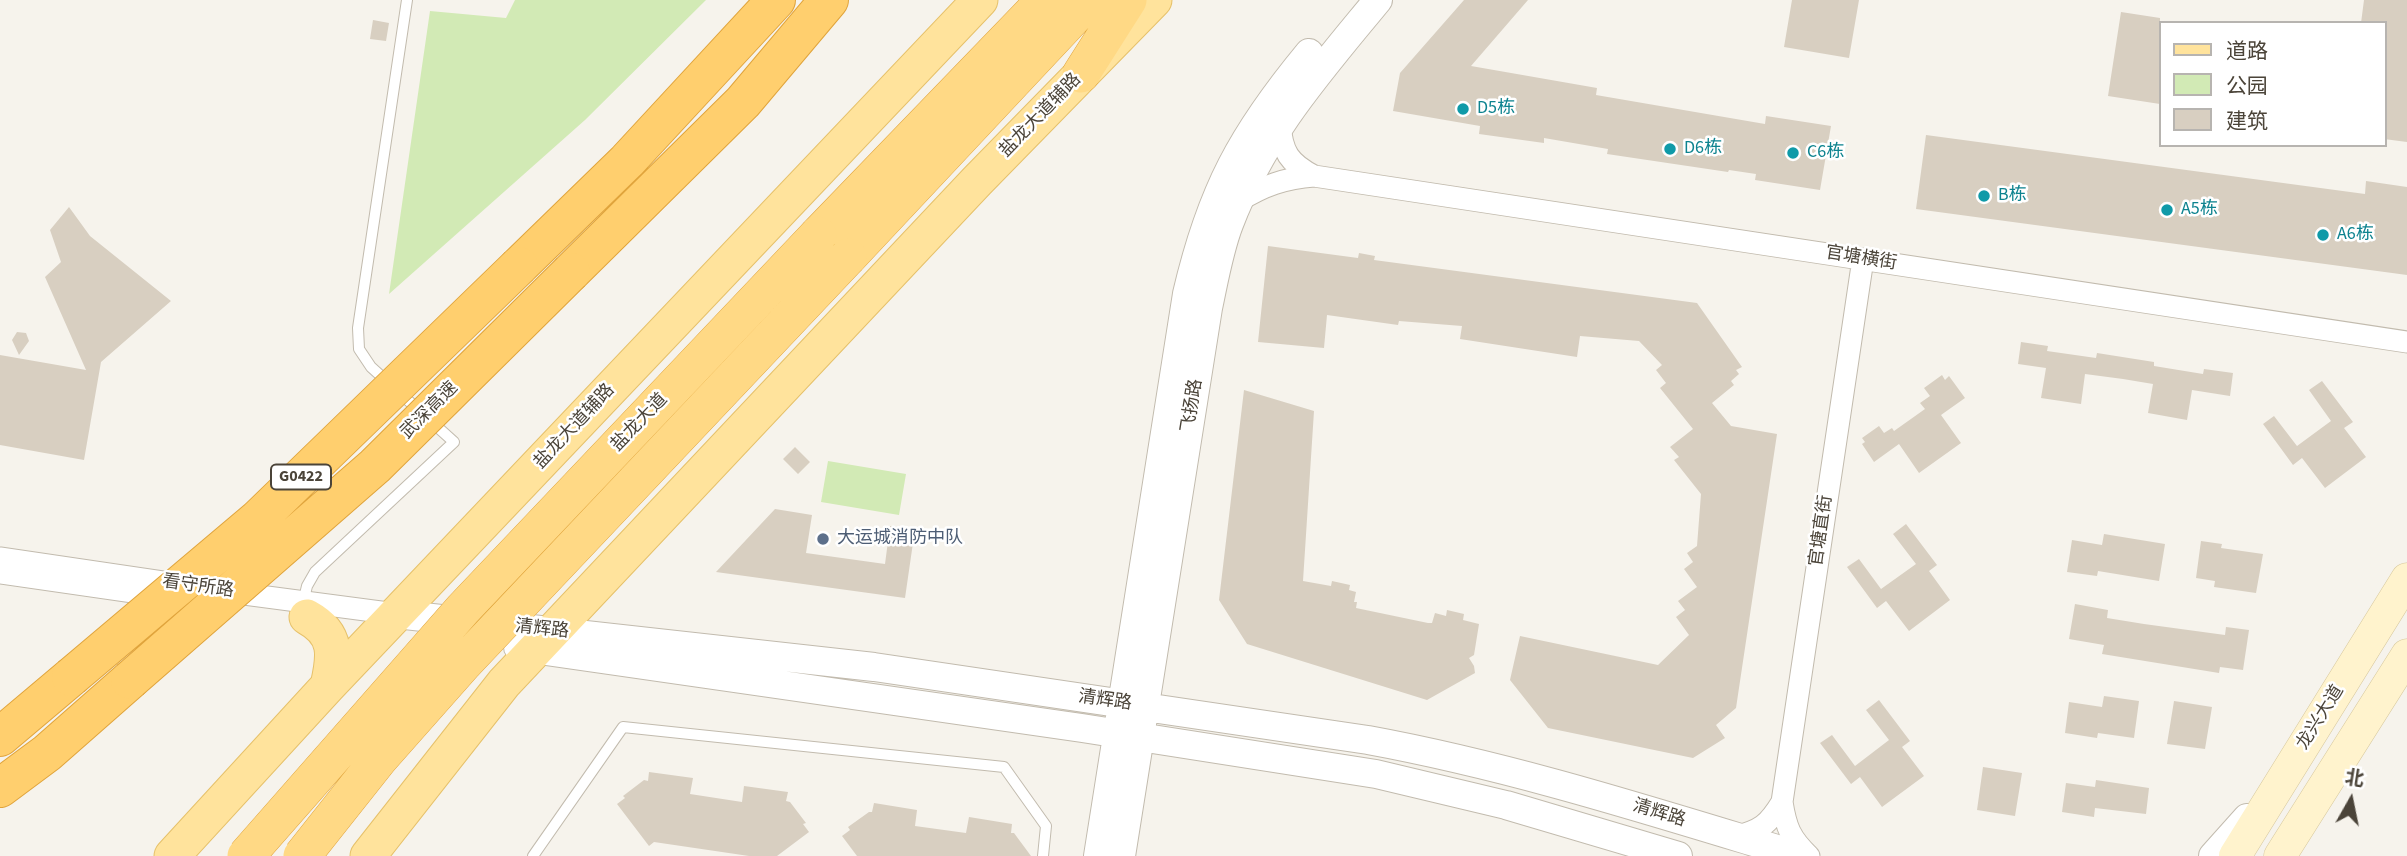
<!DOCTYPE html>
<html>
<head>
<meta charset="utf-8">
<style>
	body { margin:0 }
	#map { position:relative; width:2407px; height:856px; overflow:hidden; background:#f6f3ec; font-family:"Source Sans 3","Noto Sans SC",sans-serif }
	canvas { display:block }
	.legend { position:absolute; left:2159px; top:21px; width:228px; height:126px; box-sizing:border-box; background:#fff; border:2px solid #b7b4b0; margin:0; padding:9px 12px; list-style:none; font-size:21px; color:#4b4439 }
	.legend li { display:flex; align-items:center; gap:14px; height:35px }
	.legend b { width:35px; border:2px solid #b7b4b0 }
	.north { position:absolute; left:2316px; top:765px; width:70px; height:70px; -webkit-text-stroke:5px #fff; paint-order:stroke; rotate:9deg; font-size:19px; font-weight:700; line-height:28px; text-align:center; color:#4b4439 }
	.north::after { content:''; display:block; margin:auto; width:24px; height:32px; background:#4b4439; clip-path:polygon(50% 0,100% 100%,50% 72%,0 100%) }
</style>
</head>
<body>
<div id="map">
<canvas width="2407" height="856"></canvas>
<ul class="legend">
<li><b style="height:9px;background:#ffe39c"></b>道路</li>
<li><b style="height:19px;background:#d2eab5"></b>公园</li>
<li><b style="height:19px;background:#d8cfc1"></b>建筑</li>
</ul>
<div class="north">北</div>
</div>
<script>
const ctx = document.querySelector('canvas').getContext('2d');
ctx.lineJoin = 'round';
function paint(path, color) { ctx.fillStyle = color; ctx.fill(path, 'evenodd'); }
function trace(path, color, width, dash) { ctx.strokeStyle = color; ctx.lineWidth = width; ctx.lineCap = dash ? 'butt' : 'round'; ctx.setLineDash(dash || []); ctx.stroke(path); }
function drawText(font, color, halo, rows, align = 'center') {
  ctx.font = font + ' "Source Sans 3","Noto Sans SC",sans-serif'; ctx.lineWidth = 5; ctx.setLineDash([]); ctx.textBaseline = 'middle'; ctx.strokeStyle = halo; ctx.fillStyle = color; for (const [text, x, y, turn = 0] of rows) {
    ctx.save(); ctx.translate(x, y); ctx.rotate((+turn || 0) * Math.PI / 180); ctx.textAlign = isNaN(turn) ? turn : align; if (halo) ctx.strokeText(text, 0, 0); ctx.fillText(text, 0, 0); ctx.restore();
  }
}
const green = new Path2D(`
	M515 0H706L585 120 389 294 430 11 506 18Z
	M828 461 906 474 899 515 821 502Z`);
const building = new Path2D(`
	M1464 0H1528L1471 66 1597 88 1596 95 1765 124 1766 116 1831 126 1820 190 1755 180 1756 174 1729 170 1728 172 1607 154 1608 149 1544 138V143L1479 134 1480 126 1393 111 1400 73Z
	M1792 0H1859L1849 58 1784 47Z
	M2364 0H2407V142L2384 139V23H2361Z
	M2121 12 2160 18V104L2108 96Z
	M373 20 389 23 386 41 370 39Z
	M1926 135 2365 194 2366 181 2407 187V275L1916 209Z
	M69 207 90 236 171 301 101 362 84 460 0 445V355L86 370 45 277 61 262 50 230Z
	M1268 246 1358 258 1359 253 1375 256 1374 260 1697 303 1742 367 1736 370 1739 374 1731 381 1734 385 1712 403 1731 426 1777 434 1736 708 1716 725 1725 738 1693 758 1548 728 1510 680 1520 636 1658 665 1689 635 1676 617 1685 610 1678 601 1697 587 1684 569 1693 562 1687 553 1697 546 1701 494 1674 460 1679 457 1670 447 1693 429 1660 388 1666 383 1656 370 1662 365 1639 341 1580 336 1577 357 1460 339 1462 326 1399 321 1398 325 1327 315 1324 348 1258 342Z
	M17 332 26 333 29 341 19 355 12 340Z
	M2021 342 2048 346 2047 351 2096 358 2097 353 2154 362V366L2203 374 2204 369 2233 373 2230 396 2192 390 2187 420 2148 413 2153 384 2123 379 2085 374 2081 404 2041 398 2046 368 2018 364Z
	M1942 375 1945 380 1949 376 1965 398 1941 415 1961 443 1919 473 1899 444 1874 462 1862 444 1865 442 1862 438 1879 426 1884 433 1892 428 1894 431 1925 409 1920 403 1930 396 1924 388Z
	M2322 381 2353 422 2344 428 2366 457 2325 488 2302 458 2293 465 2263 424 2274 416 2297 446 2331 421 2309 390Z
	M1244 390 1314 411 1303 581 1331 586 1332 581 1350 585 1349 590 1356 592 1354 602H1357L1356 608 1428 623H1432L1435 613 1446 616 1447 610 1464 614 1463 620 1479 624 1474 655 1469 658 1474 666 1475 673 1427 700 1247 644 1219 600Z
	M795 447 810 462 798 474 783 459Z
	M775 509 812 515 806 553 885 564 890 526 915 529 905 598 716 572Z
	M1906 524 1937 565 1929 571 1950 600 1909 631 1886 601 1877 608 1847 567 1859 559 1881 589 1916 564 1893 534Z
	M2104 534 2165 544 2159 581 2098 571 2097 576 2067 572 2072 540 2102 545Z
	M2201 541 2222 544 2221 548 2263 554 2256 593 2214 587 2215 581 2196 578Z
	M2075 604 2108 610 2107 618 2144 624 2225 635 2226 627 2249 630 2243 670 2220 667 2219 673 2102 654 2104 645 2069 639Z
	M2104 696 2139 701 2134 738 2098 733 2097 738 2065 733 2069 702 2102 707Z
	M1879 700 1910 741 1902 747 1924 776 1882 807 1860 777 1851 784 1820 743 1832 735 1855 766 1889 740 1866 710Z
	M2174 701 2212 707 2205 749 2167 744Z
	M1983 767 2022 773 2015 816 1977 810Z
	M649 772 693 778 690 794 742 802 744 786 788 792 786 801 790 802 806 823 803 824 809 832 777 856H749L654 842 649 846 617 804 625 798 623 796 644 780 648 781Z
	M2096 780 2149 788 2146 814 2095 808 2094 817 2062 812 2066 783 2095 787Z
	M874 803 917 810 915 826 966 833 969 817 1012 824 1011 833H1014L1031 856H857L842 836 850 830 848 827 869 812H872Z`);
const service = new Path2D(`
	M303 603 307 586 315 572 454 442 371 367 359 349 358 328 407 0
	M533 856 623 727 1004 767 1046 826 1043 856`);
const minor = new Path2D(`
	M1280 124C1282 152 1289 163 1314 176
	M1239 201C1263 186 1285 178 1314 176L2407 342
	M0 558 183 585
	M0 573 168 597
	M229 592 396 614
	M1735 837C1761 830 1768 825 1782 802
	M1809 856C1790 838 1786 827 1782 802L1863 259`);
const tertiary = new Path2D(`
	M396 614 874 667 1368 740C1515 767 1657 813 1800 856
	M518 647 1082 728 1376 774 1506 805 1678 856
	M1098 856 1187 294C1211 191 1242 134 1309 53
	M1121 856 1208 308C1214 280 1219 250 1229 224 1264 133 1318 73 1378 0
	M2213 856 2247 818`);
const secondary = new Path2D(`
	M2235 856 2407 579
	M2280 856 2407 655`);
const primary = new Path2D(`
	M307 617C338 634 335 656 328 686
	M172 856 328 686 980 0
	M368 856 504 683 977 181 1154 0`);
const trunk = new Path2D(`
	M1081 74 1128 0
	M818 235 1045 0
	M848 257 1089 0`);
const motorway = new Path2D(`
	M519 266 627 161 776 0
	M571 272 743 102 829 0
	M0 737 71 677
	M0 788 47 753 130 680`);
const trunkBridge = new Path2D(`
	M246 856 463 609 818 235
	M302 856 379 759 464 663 848 257`);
const motorwayBridge = new Path2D(`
	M71 677 258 519 519 266
	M130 680 375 466 571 272`);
const markers = [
	[1463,109,7,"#0f9aa8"],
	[1670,149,7,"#0f9aa8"],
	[1793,153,7,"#0f9aa8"],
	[1984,196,7,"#0f9aa8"],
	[2167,210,7,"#0f9aa8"],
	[2323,235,7,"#0f9aa8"],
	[823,539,7,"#5c6f8a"]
];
const shields = [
	[301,477,60]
];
const shieldNames = [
	["G0422",301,477]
];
const cultureNames = [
	["D5栋",1477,109],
	["D6栋",1684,149],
	["C6栋",1807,153],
	["B栋",1998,196],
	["A5栋",2181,210],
	["A6栋",2337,235]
];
const streetNames = [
	["盐龙大道辅路",1041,116,-46],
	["官塘横街",1861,259,9],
	["飞扬路",1193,406,-81],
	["武深高速",430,411,-45],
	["盐龙大道",640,423,-46],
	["盐龙大道辅路",575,427,-47],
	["官塘直街",1822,531,-82],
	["看守所路",198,587,8],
	["清辉路",542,630,6],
	["清辉路",1105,701,8],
	["龙兴大道",2321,718,-58],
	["清辉路",1659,814,17]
];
const serviceNames = [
	["大运城消防中队",837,539]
];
paint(green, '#d2eab5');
paint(building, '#d8cfc1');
trace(service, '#c2bbae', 12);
trace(minor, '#c2bbae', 23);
trace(tertiary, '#c2bbae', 30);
trace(secondary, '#d6c79b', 33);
trace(primary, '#e6c16a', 37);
trace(trunk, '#e0a43c', 38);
trace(motorway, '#e0a43c', 40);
trace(service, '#fff', 10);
trace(minor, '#fff', 21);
trace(tertiary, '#fff', 28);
trace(secondary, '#fff3cd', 32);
trace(primary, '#ffe39c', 35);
trace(trunk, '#ffd985', 37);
trace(motorway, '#ffcf6e', 38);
trace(trunkBridge, '#e0a43c', 38, []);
trace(motorwayBridge, '#e0a43c', 40, []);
trace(trunkBridge, '#ffd985', 37);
trace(motorwayBridge, '#ffcf6e', 38);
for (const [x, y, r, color] of markers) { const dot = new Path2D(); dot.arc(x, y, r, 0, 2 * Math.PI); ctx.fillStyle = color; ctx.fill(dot); trace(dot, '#fff', 2.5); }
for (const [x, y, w] of shields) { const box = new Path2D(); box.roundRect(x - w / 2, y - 12.5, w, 25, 5); ctx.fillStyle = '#fff'; ctx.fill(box); trace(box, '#4b4439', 2); }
drawText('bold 16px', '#4b4439', null, shieldNames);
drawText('18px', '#0d838f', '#fff', cultureNames, 'left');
drawText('18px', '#4b4439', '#fff', streetNames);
drawText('18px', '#4e5e75', '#fff', serviceNames, 'left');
</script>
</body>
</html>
